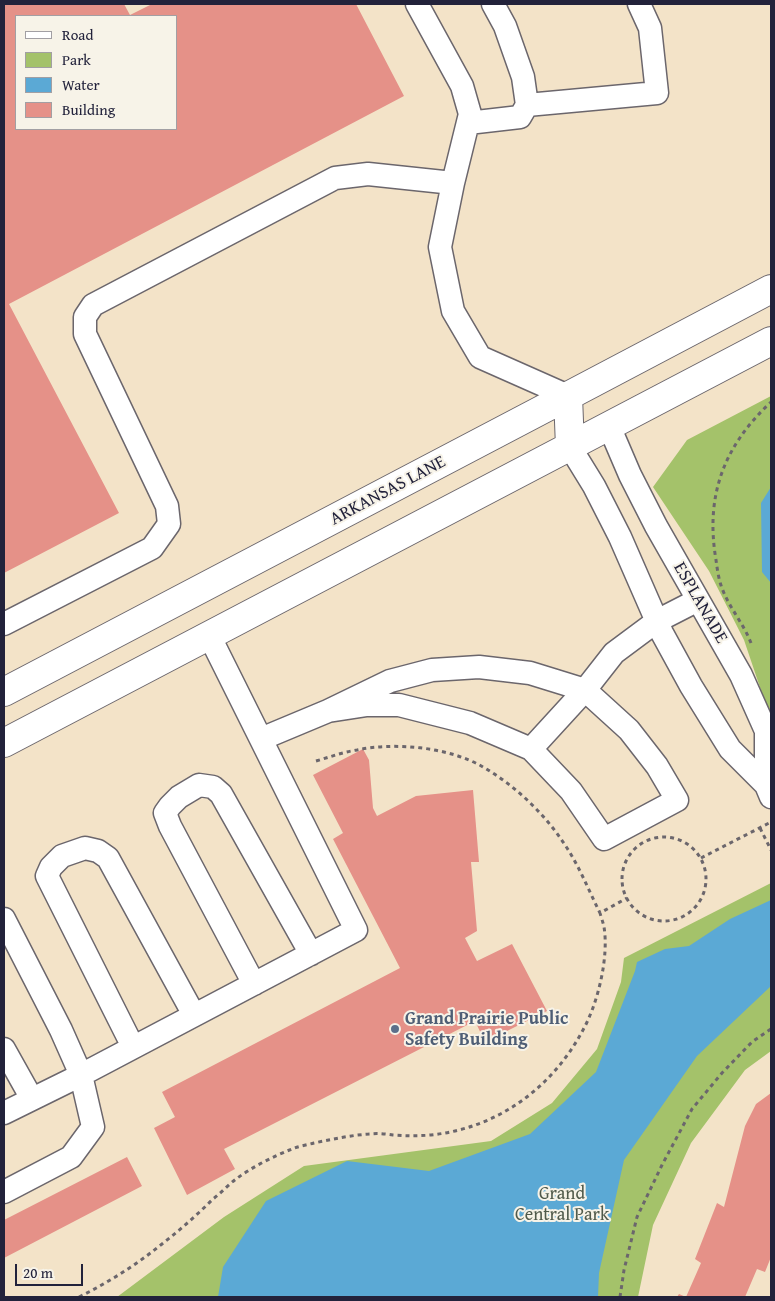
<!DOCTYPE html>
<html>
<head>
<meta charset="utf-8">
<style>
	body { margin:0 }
	#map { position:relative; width:775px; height:1301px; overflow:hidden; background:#f3e3c8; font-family:"Gentium Book Plus",serif }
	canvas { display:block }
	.frame { position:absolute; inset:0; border:5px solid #22223b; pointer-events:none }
	.legend { position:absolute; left:15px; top:15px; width:162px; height:115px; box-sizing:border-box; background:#f7f3e8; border:1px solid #a29fa3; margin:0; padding:6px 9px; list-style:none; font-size:15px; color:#22223b }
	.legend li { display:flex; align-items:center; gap:10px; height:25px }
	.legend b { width:25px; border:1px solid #a29fa3 }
	.scale { position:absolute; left:15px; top:1264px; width:68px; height:22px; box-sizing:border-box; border:2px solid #22223b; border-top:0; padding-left:6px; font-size:15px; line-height:18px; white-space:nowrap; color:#22223b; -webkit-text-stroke:4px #f7f3e8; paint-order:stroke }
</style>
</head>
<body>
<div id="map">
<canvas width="775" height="1301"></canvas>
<div class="frame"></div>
<ul class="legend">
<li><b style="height:6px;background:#fff"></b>Road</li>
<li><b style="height:14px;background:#a4c26a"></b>Park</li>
<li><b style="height:14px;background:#5ba9d5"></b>Water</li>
<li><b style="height:14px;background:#e59188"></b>Building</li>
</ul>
<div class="scale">20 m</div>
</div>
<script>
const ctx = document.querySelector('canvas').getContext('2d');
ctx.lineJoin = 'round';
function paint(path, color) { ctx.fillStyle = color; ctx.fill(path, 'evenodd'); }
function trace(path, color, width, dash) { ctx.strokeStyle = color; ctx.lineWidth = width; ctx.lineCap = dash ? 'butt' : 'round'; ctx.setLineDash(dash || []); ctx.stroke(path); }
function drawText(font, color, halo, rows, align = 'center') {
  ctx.font = font + ' "Gentium Book Plus",serif'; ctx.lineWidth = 4; ctx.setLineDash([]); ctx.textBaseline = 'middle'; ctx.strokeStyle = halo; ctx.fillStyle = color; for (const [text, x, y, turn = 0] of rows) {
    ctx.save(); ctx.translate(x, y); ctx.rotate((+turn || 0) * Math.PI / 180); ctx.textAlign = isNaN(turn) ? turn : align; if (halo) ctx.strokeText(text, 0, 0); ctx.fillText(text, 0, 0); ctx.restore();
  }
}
const green = new Path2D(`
	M771 396V720L744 640 709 571 653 487 687 440Z
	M771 883V1051L745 1070 691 1143 653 1225 638 1297H117L224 1217 304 1166 491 1141 552 1103 597 1049 621 982 624 958Z`);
const water = new Path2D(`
	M771 487V583L762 572 761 503Z
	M771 900V986L697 1056 624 1160 599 1273 598 1297H218L223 1267 266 1201 347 1161 429 1171 530 1134 596 1072 635 971 637 962 665 949 689 946 730 919Z`);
const building = new Path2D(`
	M4 4H124L130 15 152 4H356L404 96 9 304 119 513 4 573ZM16 16H176V129H16Z
	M363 749 369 760 373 808 377 816 416 796 473 790 479 862H471L477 931 465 938 477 961 512 944 547 1011 485 1042 475 1021 224 1149 235 1169 187 1195 154 1128 175 1117 162 1092 400 968 333 839 343 833 313 775Z
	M771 1093V1235L770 1238 771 1239V1257L765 1272 757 1269 745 1297H677L679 1294 686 1297 701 1263 695 1259 717 1203 724 1207 745 1126 756 1104Z
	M127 1157 142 1186 4 1258V1220Z`);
const path = new Path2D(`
	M751 643C743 622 726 604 720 582 718 575 717 567 716 560 705 495 724 446 771 402
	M316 761C330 757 343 752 357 750 395 742 449 747 483 767 516 786 546 815 567 848 580 868 589 891 600 913
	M760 828 771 850
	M622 879a42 42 0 1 1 84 0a42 42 0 1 1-84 0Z
	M701 858 771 822
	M79 1297C109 1282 136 1265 162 1244 180 1230 197 1215 213 1199 221 1193 228 1185 236 1179 252 1167 274 1156 292 1149 299 1146 307 1145 314 1143 333 1139 352 1135 370 1134 378 1133 386 1134 393 1135 406 1136 418 1136 431 1135 498 1128 552 1088 583 1030 598 1003 609 957 604 927 603 922 601 917 600 913L627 898
	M620 1297 624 1270 637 1217 662 1165 692 1109 722 1073 752 1042 771 1029`);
const minor = new Path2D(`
	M527 105 657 93 650 28 639 4
	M468 123 520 117 527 105 523 77 505 26 493 4
	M453 183 440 247 453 311 480 357 568 396
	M609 426 630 475 656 526 741 675 766 731V785L771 797
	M570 447 594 486 620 537 662 633 691 686 730 749 766 785
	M4 624 152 548 169 524 167 506 85 334V317L93 305 335 178 368 174 453 183 470 114 462 86 417 4
	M328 711 390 681 432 670 479 667 530 673 585 690 629 730 657 766 677 800 604 839 571 791 531 749
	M261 739 328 711 367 705H399L470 723 531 749 585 690 614 653 657 621 698 600
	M4 919 61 1030 81 1075 93 1127 71 1157 4 1192
	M254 984 170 826 165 813 170 806 179 797 199 785 213 787 221 794 311 954
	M133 1047 47 876 51 867 62 856 85 848 98 851 108 858 194 1015
	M4 1049 32 1099
	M4 1113 81 1075 356 930 209 635`);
const major = new Path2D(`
	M568 396 570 447
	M4 692 568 396 771 289
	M4 743 771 341`);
const markers = [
	[395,1029,5,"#5c6f8a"]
];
const streetNames = [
	["ARKANSAS LANE",388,491,-28],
	["ESPLANADE",700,603,60]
];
const serviceNames = [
	["Grand Prairie Public",405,1019],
	["Safety Building",405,1040]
];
const parkNames = [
	["Grand",562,1194],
	["Central Park",562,1215]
];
paint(green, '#a4c26a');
paint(water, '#5ba9d5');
paint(building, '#e59188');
trace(minor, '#6b666c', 25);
trace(major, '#6b666c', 30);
trace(path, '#6b666c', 3, [4, 4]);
trace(minor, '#fff', 22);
trace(major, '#fff', 28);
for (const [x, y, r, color] of markers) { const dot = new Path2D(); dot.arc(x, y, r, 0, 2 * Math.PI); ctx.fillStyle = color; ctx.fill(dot); trace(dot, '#f7f3e8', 2); }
drawText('18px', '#22223b', '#f7f3e8', streetNames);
drawText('bold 18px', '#4e5e75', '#f7f3e8', serviceNames, 'left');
drawText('18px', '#505a4b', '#f7f3e8', parkNames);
</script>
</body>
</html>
